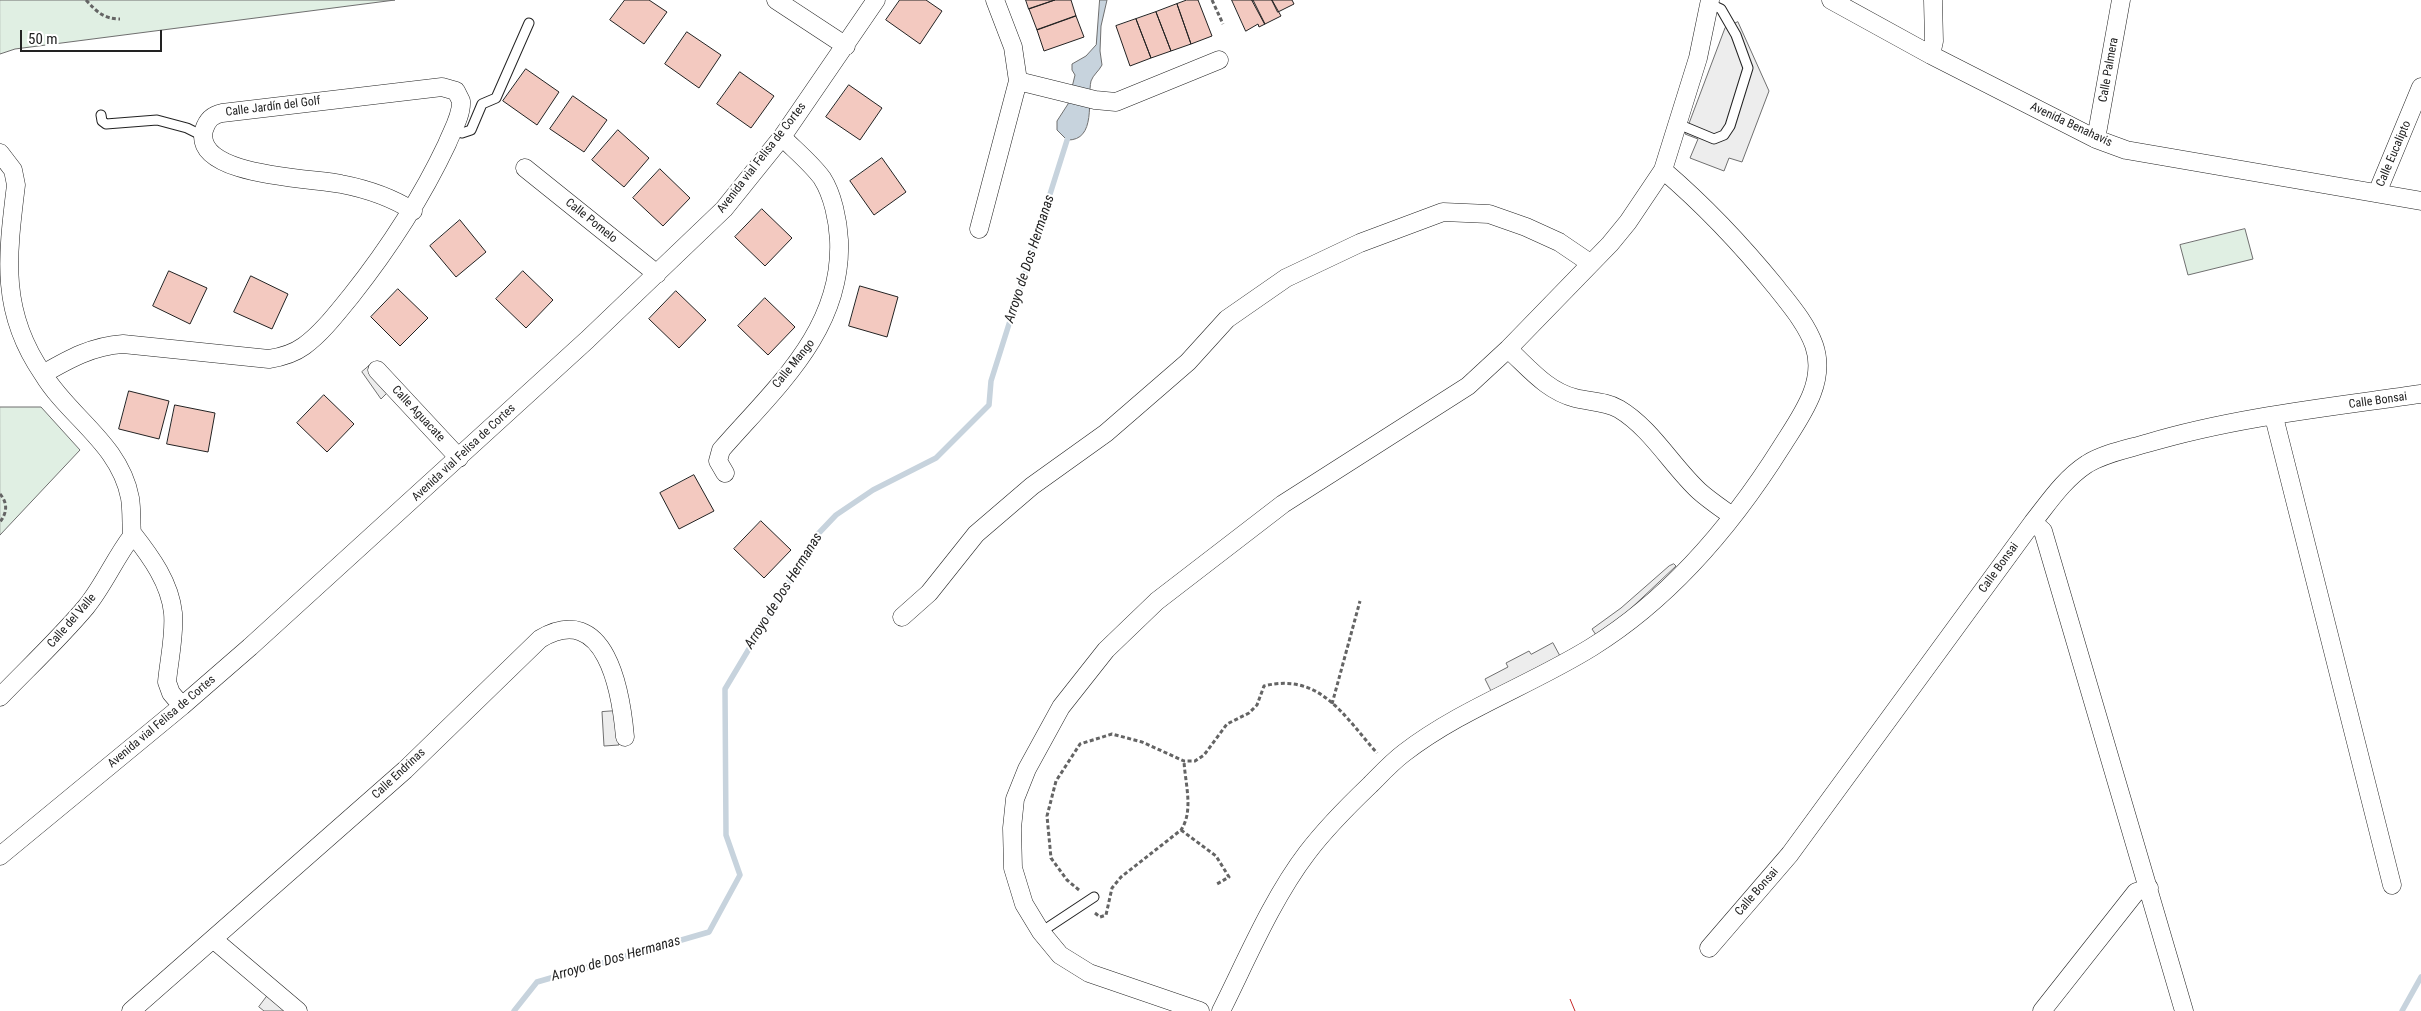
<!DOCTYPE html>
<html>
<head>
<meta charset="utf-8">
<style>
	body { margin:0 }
	#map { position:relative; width:2421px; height:1011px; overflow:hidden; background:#fff; font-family:"Roboto Condensed",sans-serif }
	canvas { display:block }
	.scale { position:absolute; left:20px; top:30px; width:142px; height:22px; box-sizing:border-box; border:2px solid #222; border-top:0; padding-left:6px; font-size:15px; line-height:18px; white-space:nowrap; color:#222; -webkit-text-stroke:4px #fff; paint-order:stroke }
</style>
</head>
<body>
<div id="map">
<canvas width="2421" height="1011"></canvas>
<div class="scale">50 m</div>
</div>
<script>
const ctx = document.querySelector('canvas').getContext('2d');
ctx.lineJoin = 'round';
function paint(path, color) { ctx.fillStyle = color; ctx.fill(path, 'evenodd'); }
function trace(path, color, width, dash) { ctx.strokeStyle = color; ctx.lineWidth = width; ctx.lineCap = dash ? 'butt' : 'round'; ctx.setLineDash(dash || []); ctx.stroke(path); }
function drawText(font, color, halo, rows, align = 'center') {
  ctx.font = font + ' "Roboto Condensed",sans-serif'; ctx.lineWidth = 4; ctx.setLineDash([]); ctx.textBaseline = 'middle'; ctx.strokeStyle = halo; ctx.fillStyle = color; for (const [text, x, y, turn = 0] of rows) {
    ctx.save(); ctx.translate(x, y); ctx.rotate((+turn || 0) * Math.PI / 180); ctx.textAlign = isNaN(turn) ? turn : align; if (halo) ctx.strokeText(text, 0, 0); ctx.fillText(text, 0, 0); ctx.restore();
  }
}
const green = new Path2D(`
	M0 0H395L15 49 0 54Z
	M2245 229 2253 259 2188 275 2180 245Z
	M0 407H41L80 450 0 535Z`);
const parking = new Path2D(`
	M1738 22 1769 91 1742 162 1729 158 1724 171 1690 158 1698 139 1685 134 1725 28Z
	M369 366 387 393 381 399 362 372Z
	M1674 564 1676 566 1625 614 1596 635 1592 629 1621 608 1669 566Z
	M1553 643 1560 656 1491 691 1485 679 1508 667 1506 663 1529 651 1531 654Z
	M616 711 619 745 604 746 602 712Z
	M268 995 287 1011H264L259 1007Z`);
const water = new Path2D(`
	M1100 0H1107L1101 26 1100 51 1102 65C1099 71 1093 75 1091 81 1087 99 1097 141 1067 140L1057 130V121L1068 104 1075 75 1072 70V64L1086 56 1096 45Z`);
const stream = new Path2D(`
	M514 1011 537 982 709 932 740 875 726 835 725 689 817 535 836 515 873 490 936 458 989 405 991 381 1069 134
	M2402 1011 2421 977`);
const building = new Path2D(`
	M625 0H649L667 12 644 44 610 20Z
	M900 0H926L942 11 920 44 886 20Z
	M1026 0H1055L1029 9Z
	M1055 0H1071L1076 16 1037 30 1029 9Z
	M1187 0H1198L1212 36 1191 44 1177 4Z
	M1232 0H1253L1265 24 1259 27 1258 24 1246 31Z
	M1252 0H1272L1281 16 1265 24Z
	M1272 0H1292L1294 4 1278 12Z
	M1177 4 1191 44 1171 51 1156 12Z
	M1156 12 1171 51 1151 58 1136 19Z
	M1076 16 1084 37 1044 51 1037 30Z
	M1136 19 1151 58 1130 66 1116 26Z
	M687 32 721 55 699 88 665 64Z
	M526 69 559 92 537 125 503 101Z
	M740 72 774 96 751 128 717 104Z
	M849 85 882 108 860 140 826 117Z
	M573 96 607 120 584 152 550 129Z
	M618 130 649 158 624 187 592 160Z
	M882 158 906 192 874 215 850 181Z
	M660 169 690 198 663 226 633 198Z
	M762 209 792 238 765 266 735 237Z
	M460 220 486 252 456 277 430 246Z
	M169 271 207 288 190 324 153 306Z
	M523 271 553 300 526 328 496 299Z
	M251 276 288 294 272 329 234 312Z
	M860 286 898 297 887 337 849 326Z
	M398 289 428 318 400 346 371 317Z
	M676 291 706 320 679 348 649 319Z
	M765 298 795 327 768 355 738 326Z
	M129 391 169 401 159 439 119 429Z
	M324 395 354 424 327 452 297 423Z
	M175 405 215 413 208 452 167 444Z
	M694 475 714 511 679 529 660 493Z
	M761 521 791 550 764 578 734 549Z`);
const path = new Path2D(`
	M86 0C97 12 104 19 120 19
	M1212 0 1223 24
	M0 494C8 503 7 513 0 522
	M1332 704 1360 601
	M1181 830 1216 856 1229 877 1217 884
	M1079 890 1067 880 1051 858 1047 816 1056 781 1080 744 1112 734 1142 742 1184 761H1195L1204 755 1227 724 1249 713 1257 705 1264 686C1320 672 1344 716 1377 753
	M1095 913 1100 917 1106 915 1112 888 1121 877 1181 830C1194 811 1185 783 1184 761`);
const service = new Path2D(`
	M101 115 102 121 106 124 157 120 187 128 203 136
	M1678 124 1714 139 1724 135 1730 126 1748 68 1736 35 1721 9 1708 3
	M453 130 462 133 471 130 482 104 496 98 529 23
	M1041 932 1094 897`);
const minor = new Path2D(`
	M776 0 846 46
	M1831 0 1931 55 2096 139 2126 150 2421 201
	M1931 55 1934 41 1933 0
	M1018 81 1095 100 1116 102 1219 60
	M2096 139 2121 0
	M0 153 13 170 16 185C7 258 0 312 43 374
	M525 168 657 274
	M2377 193 2421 87
	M979 229 1018 81 1013 47 995 0
	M1508 349C1529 368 1547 391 1575 398 1590 402 1605 401 1619 409 1651 428 1672 466 1699 491 1709 500 1721 508 1732 516
	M377 370 459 458
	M2274 417 2392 885
	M725 473 718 461 721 450C775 388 843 330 839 240 838 221 833 195 822 178 811 163 795 150 782 137
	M2033 522 2043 531 2184 1011
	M132 536C131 523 132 510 130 498 120 444 69 417 43 374 69 359 92 346 123 344L269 359C282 357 293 354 304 346 322 333 337 313 351 296 389 248 421 199 447 144 452 131 462 115 461 101L456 91 442 87 222 113C212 115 207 120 204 130 192 177 314 178 341 184 367 189 391 197 413 211
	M132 536 133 534C151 557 170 583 173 613 175 635 169 660 167 682L171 693 182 706
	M902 617 929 593 976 534 1032 486 1106 433 1188 362 1227 319 1286 278 1360 243 1443 212 1489 214 1526 227 1559 242 1590 263
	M0 697C29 667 59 639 86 607 104 585 115 558 132 536
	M0 856 182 706 250 647 587 340 724 209 782 137 876 0
	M213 939 298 1011
	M1709 948 1790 854 2033 522C2049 502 2064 479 2087 464 2105 453 2128 449 2148 443 2235 417 2331 407 2421 394
	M131 1011 405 770 540 639C606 600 621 692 625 737
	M1200 1011 1089 973 1060 955 1041 932 1024 904 1013 868 1012 828 1015 799 1027 769 1061 707 1106 650 1157 601 1283 504 1468 386 1508 349 1610 244 1628 222 1663 170 1698 58 1710 0
	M1221 1011C1247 959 1272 899 1307 853 1326 828 1348 806 1370 785 1381 774 1392 762 1404 753 1461 709 1531 685 1592 647 1671 598 1733 524 1782 446 1801 416 1827 382 1814 345 1806 323 1790 305 1776 287 1741 244 1705 206 1663 170
	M2042 1011 2136 892 2149 888`);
const power = new Path2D(`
	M1570 999 1575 1011`);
const streetNames = [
	["Calle Palmera",2109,70,-80],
	["Calle Jardín del Golf",273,107,-7],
	["Avenida Benahavis",2071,125,25],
	["Calle Eucalipto",2394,154,-67],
	["Avenida vial Felisa de Cortes",762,158,-52],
	["Calle Pomelo",591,221,39],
	["Calle Mango",794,364,-51],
	["Calle Bonsai",2378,401,-8],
	["Calle Aguacate",418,414,47],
	["Avenida vial Felisa de Cortes",464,453,-43],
	["Calle Bonsai",1999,568,-54],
	["Calle del Valle",72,621,-49],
	["Avenida vial Felisa de Cortes",162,722,-40],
	["Calle Endrinas",399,774,-43],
	["Calle Bonsai",1757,892,-49]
];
const waterNames = [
	["Arroyo de Dos Hermanas",1030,259,-72],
	["Arroyo de Dos Hermanas",784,591,-58],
	["Arroyo de Dos Hermanas",616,959,-16]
];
paint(green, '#e0efe3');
trace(green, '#6f6f6f', 1);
paint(parking, '#ededed');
trace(parking, '#6f6f6f', 1);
paint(water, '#c7d3dd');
trace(water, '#6f6f6f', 1);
trace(stream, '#c7d3dd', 5.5);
paint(building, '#f3c9c0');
trace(building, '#222', 1);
trace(service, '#222', 11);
trace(minor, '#222', 19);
trace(path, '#646464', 3, [4, 2.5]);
trace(service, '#fff', 9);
trace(minor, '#fff', 18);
trace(power, '#c62828', 1, [18, 4, 2.5, 4]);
drawText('12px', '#222', '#fff', streetNames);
drawText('italic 14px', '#222', '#fff', waterNames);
</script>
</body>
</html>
